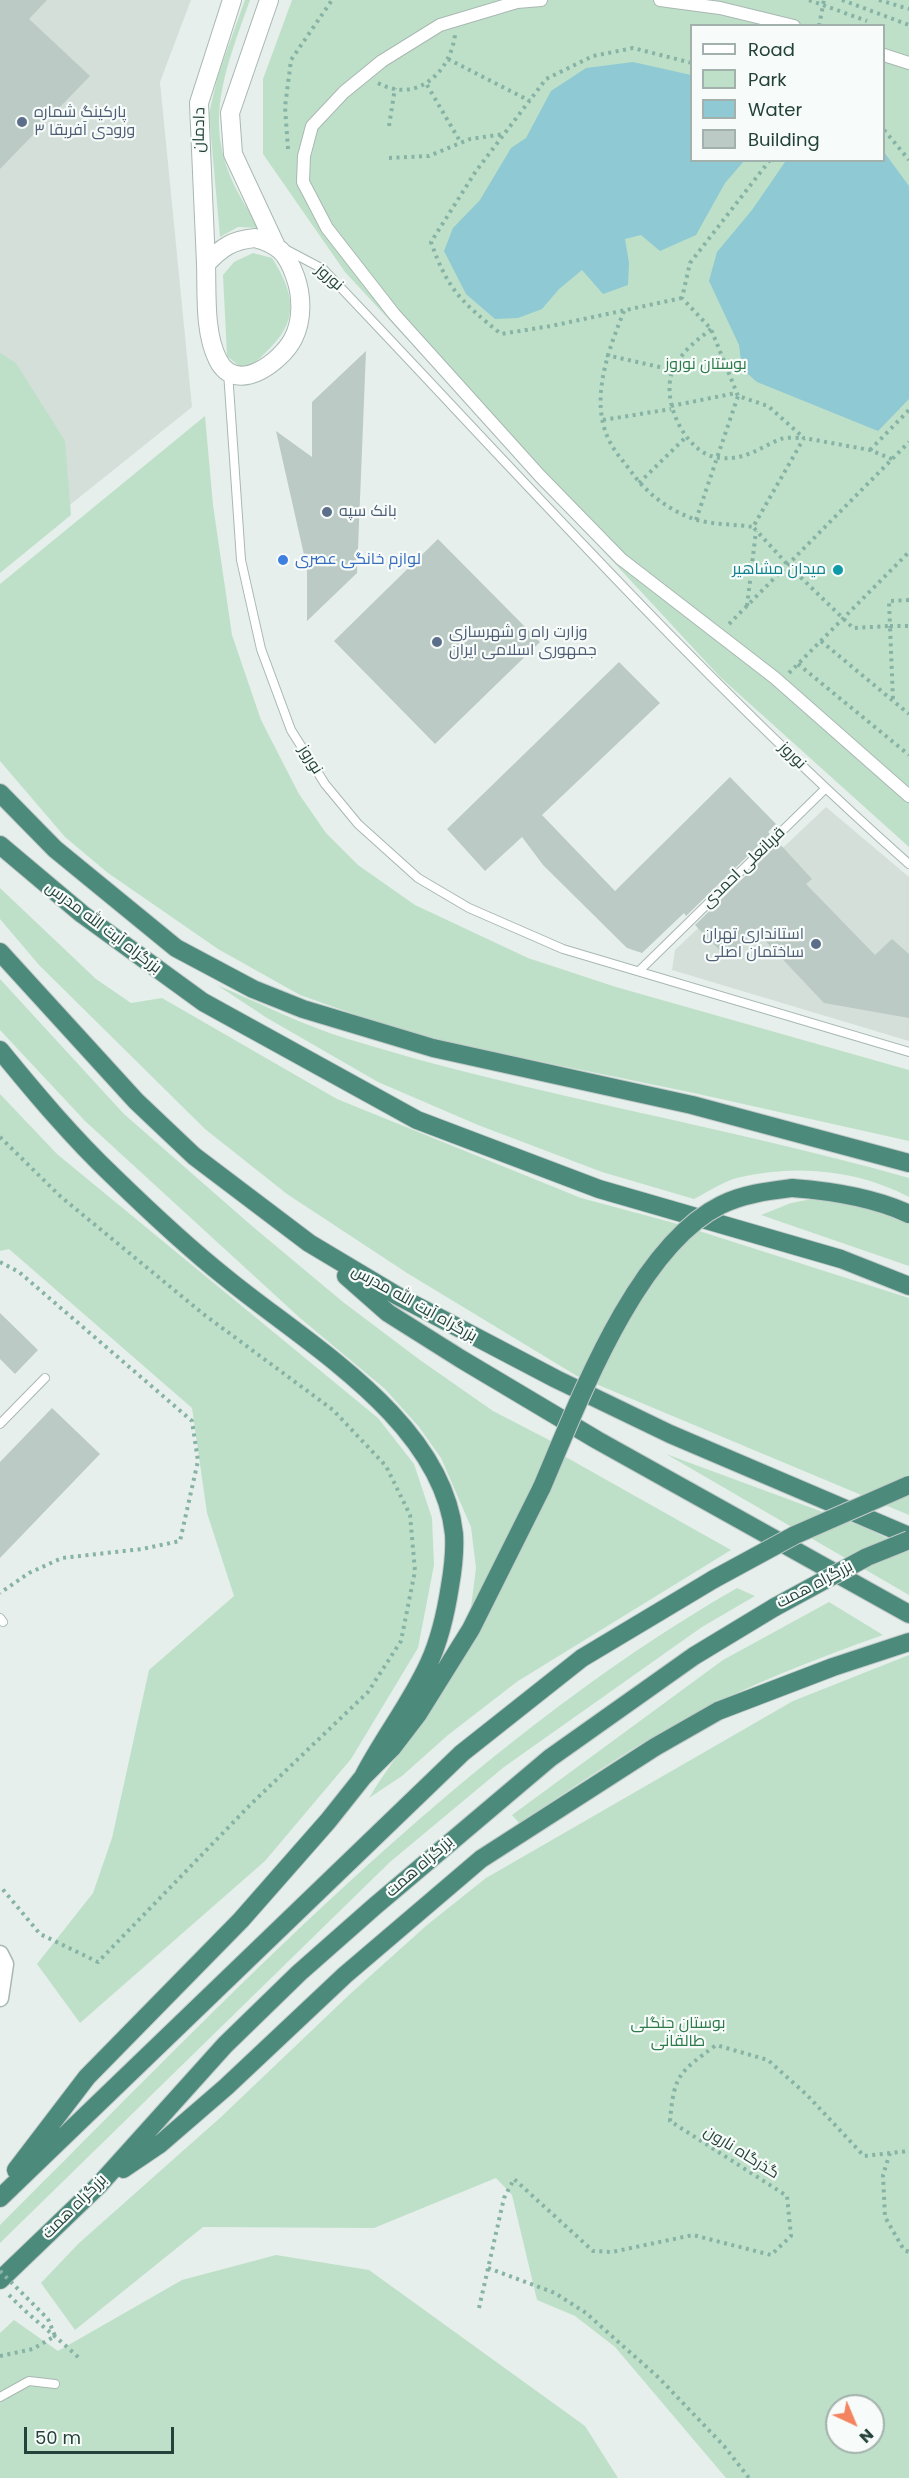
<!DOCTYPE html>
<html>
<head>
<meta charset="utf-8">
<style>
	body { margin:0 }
	#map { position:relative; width:909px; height:2478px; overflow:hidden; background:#e6efeb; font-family:Poppins,sans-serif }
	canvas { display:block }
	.legend { position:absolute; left:690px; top:24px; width:195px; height:138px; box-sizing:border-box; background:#f7fbf9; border:2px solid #a3b1ad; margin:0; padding:8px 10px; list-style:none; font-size:18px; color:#24423a }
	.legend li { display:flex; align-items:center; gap:12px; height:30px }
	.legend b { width:30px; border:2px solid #a3b1ad }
	.north { position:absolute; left:825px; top:2394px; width:60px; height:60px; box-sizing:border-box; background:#f7fbf9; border:2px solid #a3b1ad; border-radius:50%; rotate:136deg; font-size:16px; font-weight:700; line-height:24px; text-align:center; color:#24423a }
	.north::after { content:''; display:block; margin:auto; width:21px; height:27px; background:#f4845f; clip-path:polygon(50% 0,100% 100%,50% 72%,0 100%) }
	.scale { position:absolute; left:24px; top:2427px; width:150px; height:27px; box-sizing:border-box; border:3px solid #24423a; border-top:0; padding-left:8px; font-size:18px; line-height:21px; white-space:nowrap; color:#24423a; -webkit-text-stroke:4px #f7fbf9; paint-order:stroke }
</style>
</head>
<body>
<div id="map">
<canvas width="909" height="2478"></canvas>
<ul class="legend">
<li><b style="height:8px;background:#fff"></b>Road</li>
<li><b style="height:16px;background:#bfe0c8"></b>Park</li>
<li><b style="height:16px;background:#8ec9d4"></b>Water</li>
<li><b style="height:16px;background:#bbcac4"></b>Building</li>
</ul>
<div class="north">N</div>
<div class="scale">50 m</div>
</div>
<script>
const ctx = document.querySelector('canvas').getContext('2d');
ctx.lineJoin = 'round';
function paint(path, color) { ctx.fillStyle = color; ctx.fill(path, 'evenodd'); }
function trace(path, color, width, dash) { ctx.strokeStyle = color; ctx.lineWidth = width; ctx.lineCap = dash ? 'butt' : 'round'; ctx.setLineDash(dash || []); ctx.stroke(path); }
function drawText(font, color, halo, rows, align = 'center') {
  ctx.font = font + ' Poppins,Cairo,sans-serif'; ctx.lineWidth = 4.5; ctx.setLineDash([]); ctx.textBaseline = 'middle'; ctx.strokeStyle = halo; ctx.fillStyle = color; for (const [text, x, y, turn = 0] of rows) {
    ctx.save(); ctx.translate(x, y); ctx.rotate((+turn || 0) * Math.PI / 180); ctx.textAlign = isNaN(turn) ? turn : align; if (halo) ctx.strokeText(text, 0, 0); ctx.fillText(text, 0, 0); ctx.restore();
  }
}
const built = new Path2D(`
	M0 0H191L160 82 192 407 0 561Z
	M826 807 909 877V1041L672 970 675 950Z`);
const green = new Path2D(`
	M245 0H250C217 92 197 142 261 228L238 227 220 237 209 114 218 75Z
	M292 0H909V847L720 677 345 272 263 154V79ZM692 26H884V160H692Z
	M253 253 272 258C293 291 300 318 271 347 260 358 255 365 240 367L227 356 223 275 234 262Z
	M0 353 16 363 65 441 71 515 0 573Z
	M205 416 213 505 232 635 261 720 299 794 326 833 358 865 415 905 528 958 616 987 909 1070V1141L694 1093 445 1042 396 1029 300 995 218 949 108 873 65 837 0 761V584Z
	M0 888 96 979 131 1003 162 998 337 1099 581 1198 674 1223 909 1298V1515L577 1376 407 1273 287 1194 205 1129 39 965 0 919Z
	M0 979 124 1114 252 1226 343 1302 420 1360 493 1411 553 1442 469 1623 476 1568 471 1527 441 1458 419 1427 385 1389 300 1318 85 1121 0 1030Z
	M217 985C260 1003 304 1026 348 1039 532 1096 723 1125 909 1178V1197C859 1170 796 1164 741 1177 725 1180 708 1192 694 1199L602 1172 478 1125 378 1082 267 1018Z
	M0 1094 57 1154 378 1418 414 1464 432 1518 434 1565 418 1648 351 1759 265 1861 80 2023 37 1964 93 1893 112 1838 149 1670 234 1596 207 1513 192 1408 9 1249 0 1251Z
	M812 1199 859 1205 909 1224V1266L761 1215 791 1203Z
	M666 1454 866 1528 909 1549V1595Z
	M564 1456 731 1550 518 1681 448 1735 402 1776 369 1798C391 1761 419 1729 442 1692 490 1617 527 1537 564 1456Z
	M737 1588 755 1596 702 1627 504 1767 390 1862 0 2243V2225C228 1999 457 1749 737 1588Z
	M829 1602 883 1635C815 1659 748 1685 685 1719 627 1750 574 1787 519 1823L512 1815 723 1660Z
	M909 1655V2478H726L615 2347 575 2316 537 2300 512 2195 496 2178 374 2228 203 2227 75 2330 41 2283 78 2244 221 2117 349 1995 427 1925 486 1878 793 1701ZM837 2406H873V2442H837Z
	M276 2255 369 2270 585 2426 618 2478H0V2333L14 2320 58 2351 182 2280Z`);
const water = new Path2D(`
	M633 62 691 75 692 160 744 161 725 183 696 235 660 251 641 235 625 239 629 263 628 285 603 294 582 270 559 289 542 309 518 318 495 319 466 294 444 251 453 228 480 200 511 148 526 138 551 91 586 68Z
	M884 152 909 186V399L878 431 757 382 742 369 739 345 709 281 717 252 752 210 785 162 884 160Z`);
const building = new Path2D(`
	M0 0H47L29 19 90 76 0 169Z
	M366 351 357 573 307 621V568L276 431 312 457V402Z
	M438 539 540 642 435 744 334 641Z
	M619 662 660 703 542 815 615 891 730 777 776 824 768 832 770 834 686 916 684 913 642 953 627 948 543 865 522 837 485 871 447 829Z
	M779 843 812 879 806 884 875 955 892 939 909 954V1018L824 1003 756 931 728 959 695 925Z
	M0 1313 38 1350 15 1374 0 1359Z
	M52 1408 100 1454 0 1558V1462Z`);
const path = new Path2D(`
	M809 0 867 21
	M842 0 909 25
	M879 0 909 9
	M819 26 824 0
	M448 59 530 101
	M378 83C416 104 450 73 455 35
	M427 85 461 143
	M389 126 395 88
	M884 130 909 160
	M288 149 285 107 291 60 332 0
	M389 158 429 156 470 139 504 134
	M770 160 690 263 682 298 711 329 738 396 768 406 804 438
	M682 298 551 326 501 334C462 302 448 291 431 242L476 171 546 79 593 56 633 48 692 63
	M624 311C608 351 588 403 611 444 616 453 623 461 630 470 645 492 668 510 694 519 712 525 735 524 753 527
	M711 329C696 341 681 352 673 370 660 399 685 455 720 458 747 460 758 448 781 439 787 437 797 438 804 438
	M606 355 673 370
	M671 406 736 393
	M603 420 671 409
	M870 450 909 410
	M892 459 870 450 804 438 753 527 788 565 853 628 890 626 893 700
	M639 483 686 437
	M696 520 738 396
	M909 600 889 601 890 626H909
	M747 606 756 531
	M729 624 909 442
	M821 641 909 714
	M798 664 909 755
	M789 673 909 552
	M0 1137 60 1196 202 1313 333 1410 386 1466 410 1515 415 1571 401 1641 368 1692 251 1804 98 1962 40 1934 0 1886
	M0 1262 19 1272 192 1421 198 1461 180 1541 142 1549 62 1558 29 1573 0 1593
	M890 2153 883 2175 885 2217 904 2250 909 2252
	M488 2268 555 2293 586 2313 659 2378 724 2446 749 2478
	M9 2295C31 2318 56 2336 79 2358
	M479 2308 504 2198 514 2179 593 2251 612 2252 693 2235 771 2255 791 2236 787 2196 670 2121C674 2074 679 2073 716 2045L768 2060 807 2095 864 2156 909 2151
	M0 2356 33 2349 55 2336 48 2319`);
const service = new Path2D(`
	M285 249 323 269C515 470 701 680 909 864
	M228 372 241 560 261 649 291 730 325 784 358 824 418 878 469 908 563 949 909 1052
	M639 971 825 789
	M0 1424 45 1378
	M0 1618 3 1622
	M0 2397 29 2381 55 2384`);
const pedestrian = new Path2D(`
	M541 0 517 2 440 25 382 61 344 92 312 126 304 156 303 182 327 228 394 314 540 476 621 559 775 678 909 796
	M660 0 720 8 794 26
	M884 55 909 63`);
const minor = new Path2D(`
	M0 1954 5 1964 0 1998`);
const tertiary = new Path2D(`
	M269 0 230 113 233 154 275 244
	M255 238C278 244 287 253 295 276 302 295 303 320 293 339 281 362 236 396 218 360 204 333 207 293 206 264 221 248 232 240 255 238Z
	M206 264 199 103 232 0`);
const trunk = new Path2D(`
	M0 793 55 849 176 948 253 989 303 1009 433 1048 692 1105 909 1163
	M0 845 82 914 203 1002 417 1120 599 1189 841 1259 909 1286
	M0 952 136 1101 194 1156 309 1243 396 1295 556 1379 670 1434 909 1536
	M0 1050C36 1094 72 1137 113 1176 149 1211 186 1246 225 1277 305 1343 442 1420 454 1534 455 1551 453 1569 450 1586 446 1612 440 1639 429 1663 411 1703 383 1738 363 1777
	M792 1188C832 1191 873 1197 909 1214
	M346 1276 388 1313 461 1359 597 1440 909 1614
	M123 2169 160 2144 226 2087 345 1975 481 1859 655 1747 718 1711 833 1667 909 1642
	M16 2170 87 2077 241 1920 328 1821 363 1777 392 1748 418 1714 471 1629 542 1487
	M0 2198 462 1753 582 1658 714 1579
	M0 2280 99 2185 225 2045 299 1973 375 1906 550 1758 694 1656 775 1607`);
const pathBridge = new Path2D(`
	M0 2271 48 2319`);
const trunkBridge = new Path2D(`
	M542 1487C578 1403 636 1247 721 1205 743 1194 768 1191 792 1188
	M714 1579 795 1535 909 1485
	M775 1607 867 1557 909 1540`);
const markers = [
	[22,122,6,"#5c6f8a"],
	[327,512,6,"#5c6f8a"],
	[283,560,6,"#3f7fe0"],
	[838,570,6,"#0f9aa8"],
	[437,642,6,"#5c6f8a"],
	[816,944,6,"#5c6f8a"]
];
const serviceNames = [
	["پارکینگ شماره",34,113],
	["۳ ورودی آفریقا",34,131],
	["بانک سپه",339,512],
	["وزارت راه و شهرسازی",449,633],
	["جمهوری اسلامی ایران",449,651],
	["استانداری تهران",804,935,"right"],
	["ساختمان اصلی",804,953,"right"]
];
const streetNames = [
	["دادمان",200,130,-89],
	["نوروز",329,278,41],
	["نوروز",792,756,45],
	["نوروز",310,760,58],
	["قربانعلی احمدی",744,868,-44],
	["بزرگراه آیت الله مدرس",103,928,37],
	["بزرگراه آیت الله مدرس",414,1304,29],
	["بزرگراه همت",815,1585,-28],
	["بزرگراه همت",420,1867,-41],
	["گذرگاه نارون",741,2153,32],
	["بزرگراه همت",75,2207,-45]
];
const parkNames = [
	["بوستان نوروز",706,365],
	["بوستان جنگلی",678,2024],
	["طالقانی",678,2042]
];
const shopNames = [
	["لوازم خانگی عصری",295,560]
];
const cultureNames = [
	["میدان مشاهیر",826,570]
];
paint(built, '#d4dfda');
paint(green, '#bfe0c8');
paint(water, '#8ec9d4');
paint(building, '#bbcac4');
trace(service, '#a8b8b2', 10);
trace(pedestrian, '#a8b8b2', 14);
trace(minor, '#a8b8b2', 19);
trace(tertiary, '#a8b8b2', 20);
trace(trunk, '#c2cac8', 20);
trace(path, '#86b3a5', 4, [3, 4.5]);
trace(service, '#fff', 8);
trace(pedestrian, '#fff', 12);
trace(minor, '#fff', 16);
trace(tertiary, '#fff', 18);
trace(trunk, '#4c8a7c', 18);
trace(trunkBridge, '#c2cac8', 20, []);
trace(pathBridge, '#86b3a5', 4, [3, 4.5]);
trace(trunkBridge, '#4c8a7c', 18);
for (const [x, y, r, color] of markers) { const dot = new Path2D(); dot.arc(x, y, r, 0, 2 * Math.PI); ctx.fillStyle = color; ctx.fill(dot); trace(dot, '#f7fbf9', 2); }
drawText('16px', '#4e5e75', '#f7fbf9', serviceNames, 'left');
drawText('16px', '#24423a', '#f7fbf9', streetNames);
drawText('16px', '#2d7a4b', '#f7fbf9', parkNames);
drawText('16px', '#366cbe', '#f7fbf9', shopNames, 'left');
drawText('16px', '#0d838f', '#f7fbf9', cultureNames, 'right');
</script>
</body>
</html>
